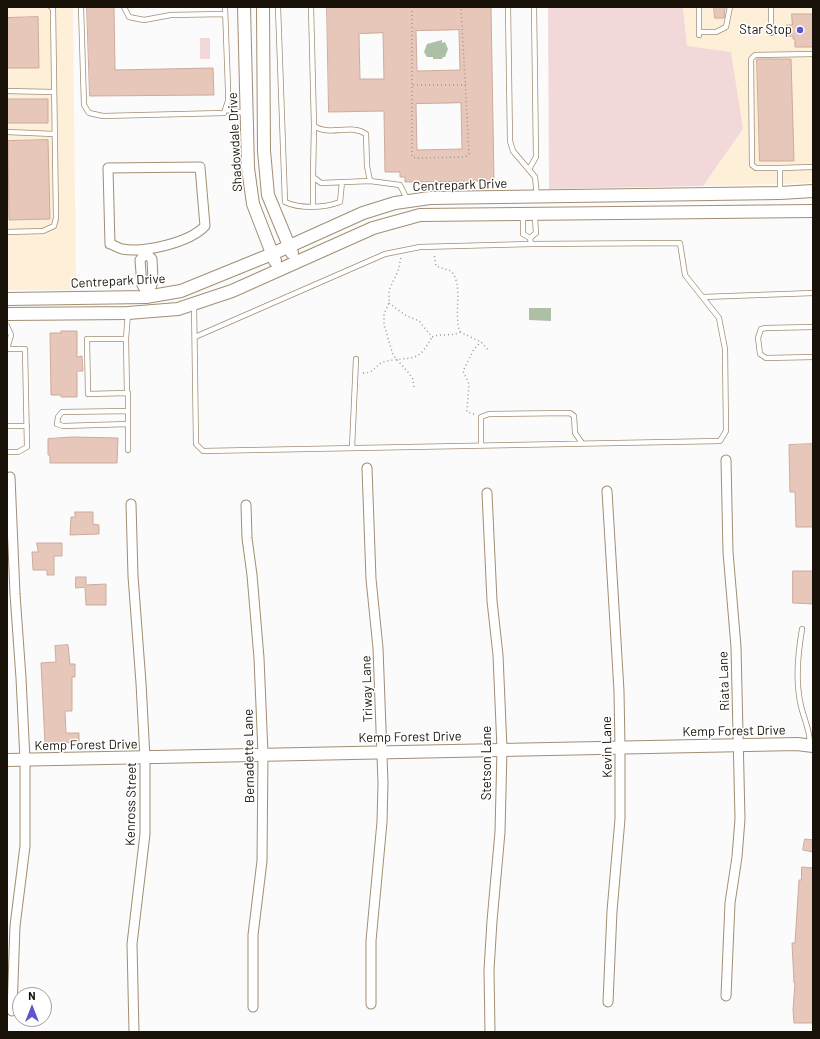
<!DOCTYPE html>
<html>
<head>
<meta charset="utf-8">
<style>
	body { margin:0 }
	#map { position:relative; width:820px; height:1039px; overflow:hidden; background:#fbfbfb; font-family:Barlow,sans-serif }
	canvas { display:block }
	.frame { position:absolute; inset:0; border:8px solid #191208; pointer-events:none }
	.north { position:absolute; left:12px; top:987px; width:40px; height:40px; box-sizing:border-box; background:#fff; border:1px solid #a3a09c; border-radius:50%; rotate:0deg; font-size:11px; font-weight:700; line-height:16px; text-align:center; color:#191208 }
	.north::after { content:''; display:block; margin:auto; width:14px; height:18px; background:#5f54cd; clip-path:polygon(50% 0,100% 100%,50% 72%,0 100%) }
</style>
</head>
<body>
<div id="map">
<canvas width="820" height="1039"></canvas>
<div class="frame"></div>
<div class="north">N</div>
</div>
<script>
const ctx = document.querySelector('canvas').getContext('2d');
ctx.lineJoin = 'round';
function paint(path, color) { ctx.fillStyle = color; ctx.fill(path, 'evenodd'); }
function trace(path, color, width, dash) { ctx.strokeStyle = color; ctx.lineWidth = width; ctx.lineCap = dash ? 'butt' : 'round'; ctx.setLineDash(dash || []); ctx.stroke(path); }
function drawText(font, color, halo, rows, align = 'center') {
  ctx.font = font + ' Barlow,sans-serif'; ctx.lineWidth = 3; ctx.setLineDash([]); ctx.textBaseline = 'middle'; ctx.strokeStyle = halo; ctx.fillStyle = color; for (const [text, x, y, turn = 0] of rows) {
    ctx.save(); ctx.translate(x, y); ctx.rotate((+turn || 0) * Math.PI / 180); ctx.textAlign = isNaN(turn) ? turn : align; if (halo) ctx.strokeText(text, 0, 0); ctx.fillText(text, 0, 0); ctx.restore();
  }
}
const built = new Path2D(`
	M7 7H73L76 290H7Z
	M683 7H813V183L703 186 743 129 687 46Z`);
const green = new Path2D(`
	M548 7H683L687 46 731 52 743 129 703 186 549 189Z
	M200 38H210V59H200Z`);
const water = new Path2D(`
	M442 40V43L445 42 448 49 445 57H443L442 59H433V57H427L424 52 427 44Z
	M529 308H551V321L529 320Z`);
const building = new Path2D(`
	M87 7H114L115 70 213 68 214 95 90 96Z
	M327 7H491L494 181 405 182V177H400V172H385L384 111 329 112ZM459 30 460 70 417 71 416 31ZM383 33 384 79H360L359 34ZM461 103 462 149 417 150 416 104Z
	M714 7H725L724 18H715Z
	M792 14H813V47H795V39H793V36H786V25H792Z
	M38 17 39 68H7V18Z
	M757 59H791L794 161H760Z
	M7 99H48V123H7Z
	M48 140 50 219 9 220 8 141Z
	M61 331H77V357L82 356 83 371H77V397H61V395H51L50 333H61Z
	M73 437 118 438 117 463H50V455H48V439Z
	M813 444V527H796L795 492H790L789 445Z
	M75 512H93V524L99 525V534L70 535 71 517H75Z
	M37 543H62V556H54V575H47V570H33L32 552H38Z
	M793 571H813V604L793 603Z
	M76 577H86V585L106 584V605H86L85 587 76 588Z
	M68 645 70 664H75V677H72V711H65L66 733H79V742L45 744 41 663 56 662 55 646Z
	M805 839 813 840V852L803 850Z
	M802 867 813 868V1023H794L793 1010 795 983H794L792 943H795L799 880H801Z`);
const path = new Path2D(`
	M412 7V157L417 158 465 157 469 154 461 7
	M413 85H467
	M401 258 398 271 389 290V303L384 314V325L393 355 408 372 413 379 414 387
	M389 303 405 315 419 321 432 337C442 333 451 337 460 332 453 314 464 285 451 271L436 266 434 254
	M460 332 481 342 489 351
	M363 373C373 373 374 368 381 363 384 361 389 361 393 360 417 357 419 360 432 337
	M474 414 467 412V410L469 384 463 371 474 349 481 342`);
const lane = new Path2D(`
	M81 7 84 105 89 113 103 116 224 113 228 101V89L225 7
	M124 7 129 17 144 20 171 15 225 14
	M278 7 285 202C300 209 324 208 340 202L342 182
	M311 7 314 126C330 137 351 123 366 134L367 166 370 181 400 185 408 201
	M508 7 510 141 513 151 535 177 537 196
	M699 7V35
	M771 7V33
	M699 32H716L726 27 730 7
	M7 91 53 92
	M226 110 246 113
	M314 126 313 177 321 183 370 181
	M7 132 54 134
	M780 168 813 167
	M529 169 536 157 534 7
	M780 191V168H756L752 165 751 59 755 55 813 54
	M313 206V177
	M530 216 535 218 536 233 530 238 523 234V219Z
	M7 232 43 231 54 226 56 218 53 9 51 7
	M703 297 813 293
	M194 304 196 444 203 451 720 441 726 431 725 349 719 318 685 275 680 243 531 244 530 238
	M128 313 126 339H87L88 394 128 393V450
	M7 326 11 335 7 349
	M813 327 766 328 761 329 758 338 760 354 766 358 813 357
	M195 337 385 254 420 247 531 244
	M126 339 127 393
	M7 349H25L27 447 18 452H7
	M128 411 62 412 58 417 57 424 63 426 128 424
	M7 426H27
	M481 445V417L489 414 570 413 574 416 575 433 582 443
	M352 448 356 359
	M802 629C798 654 795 681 801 706 804 719 810 730 810 744`);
const street = new Path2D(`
	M200 167 205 226C189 243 144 253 122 249 118 248 114 245 110 244L108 168Z
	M145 250 146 253 152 259C152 267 154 278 152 285 150 290 147 292 146 297
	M146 253 140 260 142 285 146 292
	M726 460 728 552 736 647 740 819 737 857 730 903 726 996
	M367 468 371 579 378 648 383 783 382 822 371 941V1004
	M10 477 15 594 21 678 25 760V846L15 926 12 1011
	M607 491 619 691 620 747V819L612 911 608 1002
	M487 493 492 601 498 655 502 749 500 832 492 921 489 970 490 1032
	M131 504 133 576 141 683 145 758V834L132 944 134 1032
	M246 505 247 538 252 575 259 658 263 754 262 861 253 935V1007`);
const secondary = new Path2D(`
	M244 7 248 168 253 204 275 261
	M263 7 264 151 268 195 292 253
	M7 299 146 297 181 291 272 254 363 213 395 203 430 198 780 193 813 191
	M7 314 128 313 178 309 232 291 373 228 420 215 813 211
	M7 760C270 756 533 748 797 744L813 746`);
const markers = [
	[800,30,4,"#5f54cd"]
];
const poiNames = [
	["Star Stop",792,30]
];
const streetNames = [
	["Shadowdale Drive",235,142,-93],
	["Centrepark Drive",460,185,-2],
	["Centrepark Drive",118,281,-3],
	["Riata Lane",724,681,-92],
	["Triway Lane",367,689,-92],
	["Kemp Forest Drive",734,731,-1],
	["Kemp Forest Drive",410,737,-1],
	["Kemp Forest Drive",86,745,-1],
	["Kevin Lane",607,747,-91],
	["Bernadette Lane",249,756,-91],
	["Stetson Lane",487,763,-90],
	["Kenross Street",131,804,-89]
];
paint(built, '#feefd9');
paint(green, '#f3d8d9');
paint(water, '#adc0a6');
paint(building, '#e7c7b9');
trace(building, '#cdab9c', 1);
trace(lane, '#a28e73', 6);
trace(street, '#a28e73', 11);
trace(secondary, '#a28e73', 14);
trace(path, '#9a9793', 1.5, [1, 3]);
trace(lane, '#fff', 4.5);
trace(street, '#fff', 9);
trace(secondary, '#fff', 12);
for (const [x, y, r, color] of markers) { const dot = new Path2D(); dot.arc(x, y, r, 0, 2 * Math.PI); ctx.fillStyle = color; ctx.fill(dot); trace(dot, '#fff', 1.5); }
drawText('13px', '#191208', '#fff', poiNames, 'right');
drawText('13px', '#191208', '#fff', streetNames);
</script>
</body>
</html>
